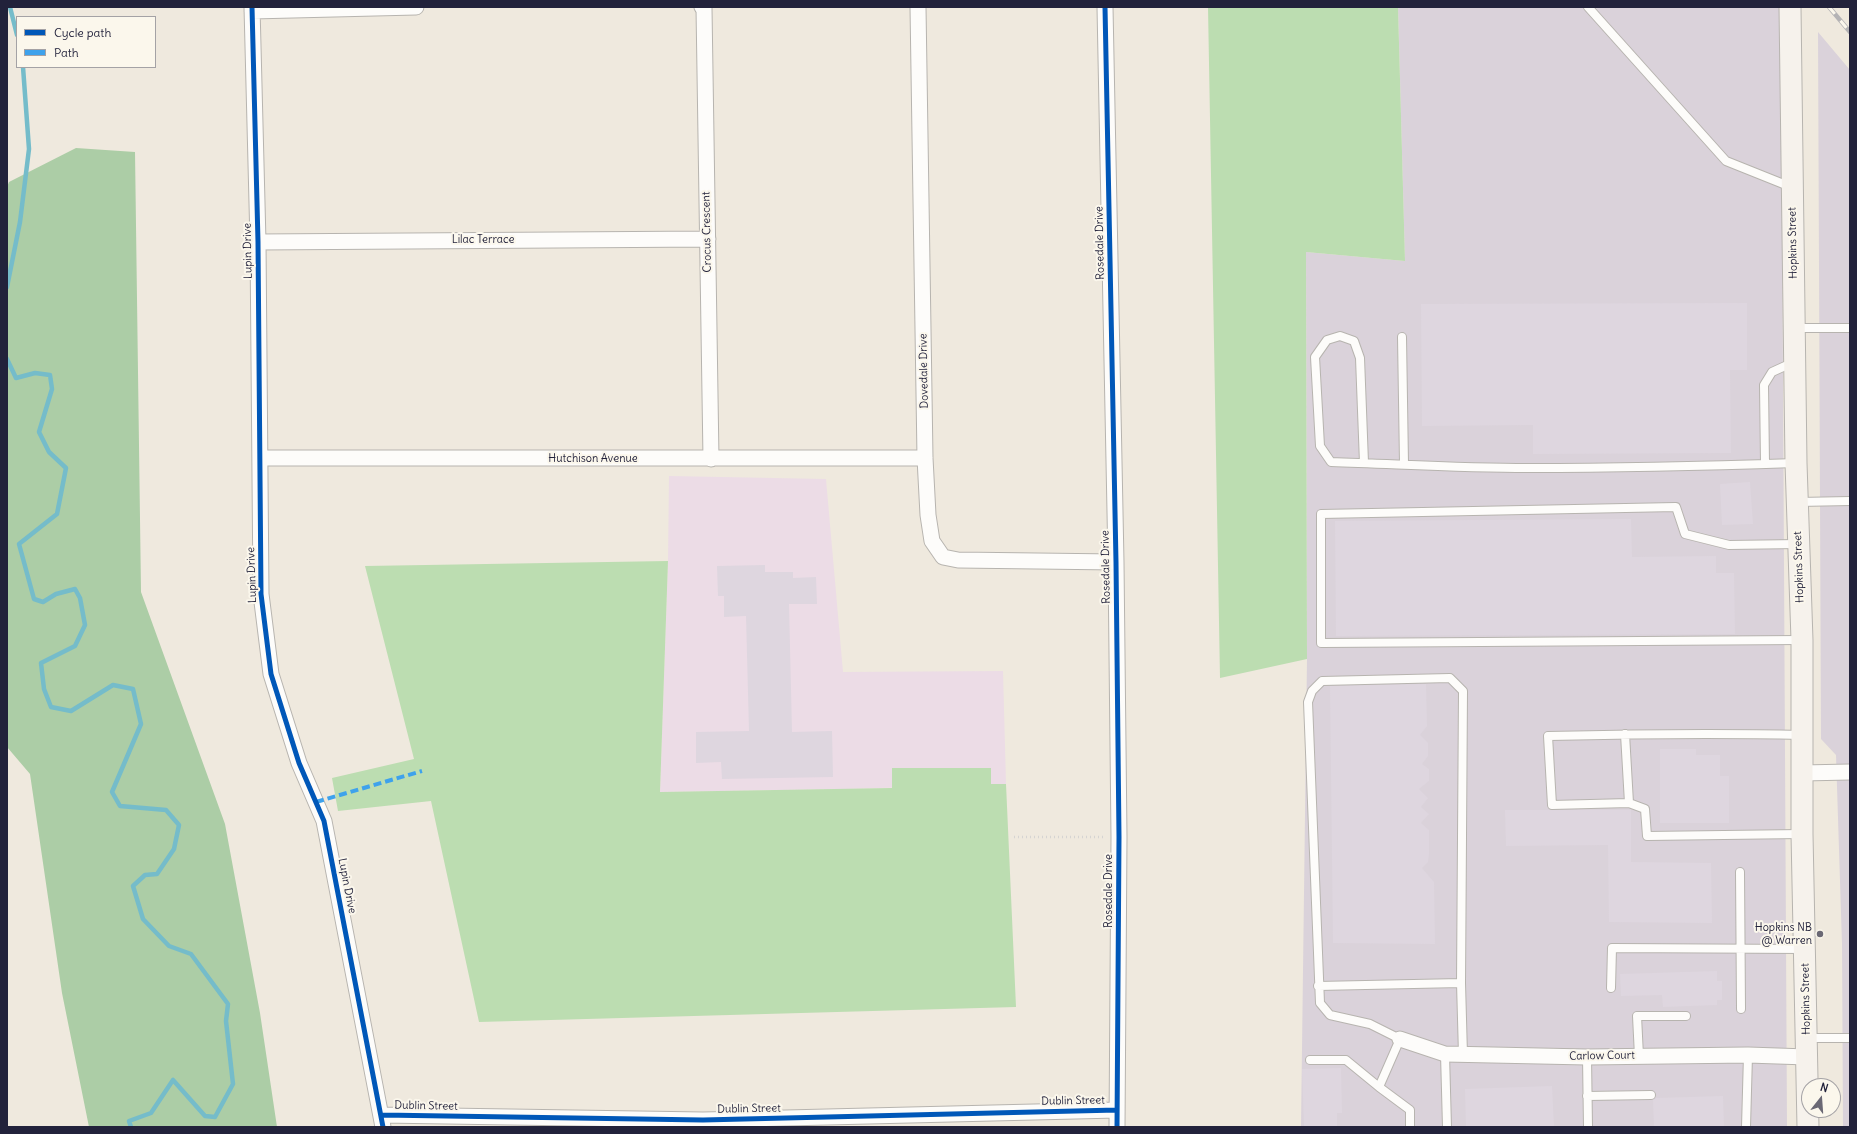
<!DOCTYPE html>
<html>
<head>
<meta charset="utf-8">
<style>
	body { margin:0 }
	#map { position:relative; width:1857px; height:1134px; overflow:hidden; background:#efe9de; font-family:Delius,sans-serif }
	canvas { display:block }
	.frame { position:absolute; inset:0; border:8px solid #22223b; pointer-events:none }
	.legend { position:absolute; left:16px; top:16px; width:140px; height:52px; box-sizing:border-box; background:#fbf7ec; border:1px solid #a4a2a5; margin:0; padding:5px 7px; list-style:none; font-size:12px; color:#22223b }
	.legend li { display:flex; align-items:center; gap:8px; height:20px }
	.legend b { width:20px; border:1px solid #a4a2a5 }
	.north { position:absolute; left:1801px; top:1078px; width:40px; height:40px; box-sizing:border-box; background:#fbf7ec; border:1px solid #a4a2a5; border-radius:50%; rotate:17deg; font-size:11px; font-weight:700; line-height:16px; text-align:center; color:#22223b }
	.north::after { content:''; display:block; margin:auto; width:14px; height:18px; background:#6a6874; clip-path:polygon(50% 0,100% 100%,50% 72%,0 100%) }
</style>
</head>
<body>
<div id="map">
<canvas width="1857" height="1134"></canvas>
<div class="frame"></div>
<ul class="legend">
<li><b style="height:5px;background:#0057b8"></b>Cycle path</li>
<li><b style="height:5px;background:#3ea2ec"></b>Path</li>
</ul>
<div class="north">N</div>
</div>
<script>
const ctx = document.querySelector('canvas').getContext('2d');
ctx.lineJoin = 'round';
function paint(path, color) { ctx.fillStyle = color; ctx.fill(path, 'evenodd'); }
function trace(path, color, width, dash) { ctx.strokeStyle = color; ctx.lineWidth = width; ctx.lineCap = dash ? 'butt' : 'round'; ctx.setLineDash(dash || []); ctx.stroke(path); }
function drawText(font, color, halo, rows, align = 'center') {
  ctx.font = font + ' Delius,sans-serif'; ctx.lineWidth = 4; ctx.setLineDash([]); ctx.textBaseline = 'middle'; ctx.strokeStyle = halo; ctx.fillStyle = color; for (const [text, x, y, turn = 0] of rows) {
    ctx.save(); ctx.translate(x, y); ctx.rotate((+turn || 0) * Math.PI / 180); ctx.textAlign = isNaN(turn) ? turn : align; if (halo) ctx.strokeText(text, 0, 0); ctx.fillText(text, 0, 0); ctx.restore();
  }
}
const built = new Path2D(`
	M669 476 826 479 843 672 1003 671 1006 784 847 789 660 792 668 561Z`);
const industrial = new Path2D(`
	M1398 7H1781L1787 1127H1301L1307 659 1306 252 1405 261Z
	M1818 32 1850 70V1127H1843L1842 944 1836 755 1821 739Z`);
const green = new Path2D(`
	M1208 7H1398L1405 261 1306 252 1307 659 1220 678Z
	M668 561 660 792 892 788V768H991V784H1006L1016 1007 479 1022 431 801 338 811 332 778 414 759 365 566Z`);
const forest = new Path2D(`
	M76 148 135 152 141 592 225 824 260 1013 277 1127H89L62 993 30 774 7 747V187L9 182Z`);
const stream = new Path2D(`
	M10 7 17 35
	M7 287 20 222 29 149 23 67
	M7 359 16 378 35 373 50 375 52 389 39 432 49 452 66 468 57 514 19 544 34 599 43 602 56 594 75 589 80 598 85 625 75 646 41 663 44 689 51 707 71 711 113 685 133 689 141 724 112 792 120 806 166 810 179 825 174 849 157 874 145 875 133 886 143 919 169 946 191 954 228 1004 226 1021 233 1084 215 1117 205 1116 173 1080 151 1113 129 1121 131 1127`);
const building = new Path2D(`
	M1747 303V370H1730L1731 453 1533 454V425L1422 426 1421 304Z
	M1750 482 1753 524 1722 525 1720 484Z
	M1631 519 1632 557 1716 556V573H1734L1735 634 1336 636 1335 521Z
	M765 565V572H793V578L816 577 817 604H789L792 732 832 731 833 777 722 779 721 762 696 763V732L749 731 746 616 724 617V596H718L717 566Z
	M1426 684 1427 726 1420 735 1428 743V756L1422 764 1429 769V781L1419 789 1428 798 1421 807 1429 814 1421 823 1429 830V854L1428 862 1422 868 1434 882 1435 944 1333 943 1330 686Z
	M1660 749H1696V755H1720V776H1729V823H1660Z
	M1505 810H1631V862L1711 863 1712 923 1609 922 1608 845 1506 846Z
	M1717 971V981H1722V1000H1717V1005L1663 1007 1662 995 1621 996 1620 974Z
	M1341 1068 1342 1113H1337V1127H1304L1302 1069Z
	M1552 1086 1554 1127H1466L1465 1089Z
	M1723 1096 1724 1127H1654L1653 1100 1656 1098Z`);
const path = new Path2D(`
	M1014 837H1105`);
const service = new Path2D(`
	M1588 7 1726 161 1791 187
	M1795 328H1850
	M1402 337 1404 464
	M1364 463 1360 358 1354 341 1340 336 1327 340 1315 357 1320 446 1331 462C1397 464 1462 468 1528 468 1617 468 1706 466 1795 463
	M1765 464 1764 385 1772 372 1794 362
	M1798 502 1850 501
	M1798 544 1729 545 1685 534 1676 507 1321 514V643L1802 640
	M1625 734 1629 803 1552 805 1548 736C1632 734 1717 733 1802 735
	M1629 803 1645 809 1647 836 1801 834
	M1740 872 1741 1009
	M1318 986 1461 983 1463 1055
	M1611 988 1612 948 1805 949
	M1807 1038H1850
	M1445 1054 1447 1127
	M1639 1056 1637 1016H1686
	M1587 1057 1588 1127
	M1310 1060H1346L1379 1087 1400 1039 1370 1024 1330 1015 1320 1003 1308 702 1312 691 1322 681 1450 678 1463 691 1461 983
	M1379 1087 1410 1110V1127
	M1587 1096 1651 1095
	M1746 1127 1748 1055`);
const minor = new Path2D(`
	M252 7 258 242 261 594 271 674 299 763 324 821 383 1127
	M702 7 704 8 711 459
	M918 7 925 458 928 515 932 541 943 557 958 560 1116 562
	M1105 7 1116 562 1119 837 1117 1127
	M252 11 416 7
	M258 242 708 239
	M260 458H925
	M1802 773 1850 772
	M1400 1039 1445 1054 1587 1057 1748 1055 1807 1057
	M382 1115 703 1120 1117 1110`);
const secondary = new Path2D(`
	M1790 7 1796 463 1802 640V834L1808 1127`);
const rail = new Path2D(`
	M1829 7 1850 32`);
const quiet = new Path2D(`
	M316 802 422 771`);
const cycleway = new Path2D(`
	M252 7 258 242 261 594 271 674 299 763 324 821 383 1127
	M1105 7 1116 562 1119 837 1117 1127
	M382 1115 703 1120 1117 1110`);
const markers = [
	[1820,934,4,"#6a6874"]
];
const streetNames = [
	["Crocus Crescent",707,232,-91],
	["Lilac Terrace",483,240],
	["Rosedale Drive",1100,243,-91],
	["Hopkins Street",1793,243,-91],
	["Lupin Drive",248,251,-91],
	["Dovedale Drive",924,371,-91],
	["Hutchison Avenue",593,459],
	["Rosedale Drive",1106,567,-91],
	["Hopkins Street",1799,567,-92],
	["Lupin Drive",252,575,-92],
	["Lupin Drive",347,886,79],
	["Rosedale Drive",1109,891,-90],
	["Hopkins Street",1806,999,-91],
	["Carlow Court",1602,1056,-1],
	["Dublin Street",1073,1101,-1],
	["Dublin Street",426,1106,1],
	["Dublin Street",749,1109,-1]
];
const poiNames = [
	["Hopkins NB",1812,928],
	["@ Warren",1812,941]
];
paint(built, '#ecdce6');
paint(industrial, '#dad2da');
paint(green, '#bcddb1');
paint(forest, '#accda6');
trace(stream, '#75bcca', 4.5);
paint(building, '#ded6df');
trace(service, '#b7b4af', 10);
trace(minor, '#b7b4af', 17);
trace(secondary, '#b7b4af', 23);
trace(path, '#d5d4d2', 2.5, [1, 3]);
trace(service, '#fdfcfa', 8);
trace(minor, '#fdfcfa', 15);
trace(secondary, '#f6f2ec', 21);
trace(rail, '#b4b3b5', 4.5);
trace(rail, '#fbf7ec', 3, [9]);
trace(quiet, '#3ea2ec', 4, [8, 4]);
trace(cycleway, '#0057b8', 5);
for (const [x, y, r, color] of markers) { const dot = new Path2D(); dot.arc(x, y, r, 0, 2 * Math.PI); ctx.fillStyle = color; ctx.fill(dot); trace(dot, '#fbf7ec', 1.5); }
drawText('11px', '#22223b', '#fbf7ec', streetNames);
drawText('11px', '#22223b', '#fbf7ec', poiNames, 'right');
</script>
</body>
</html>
